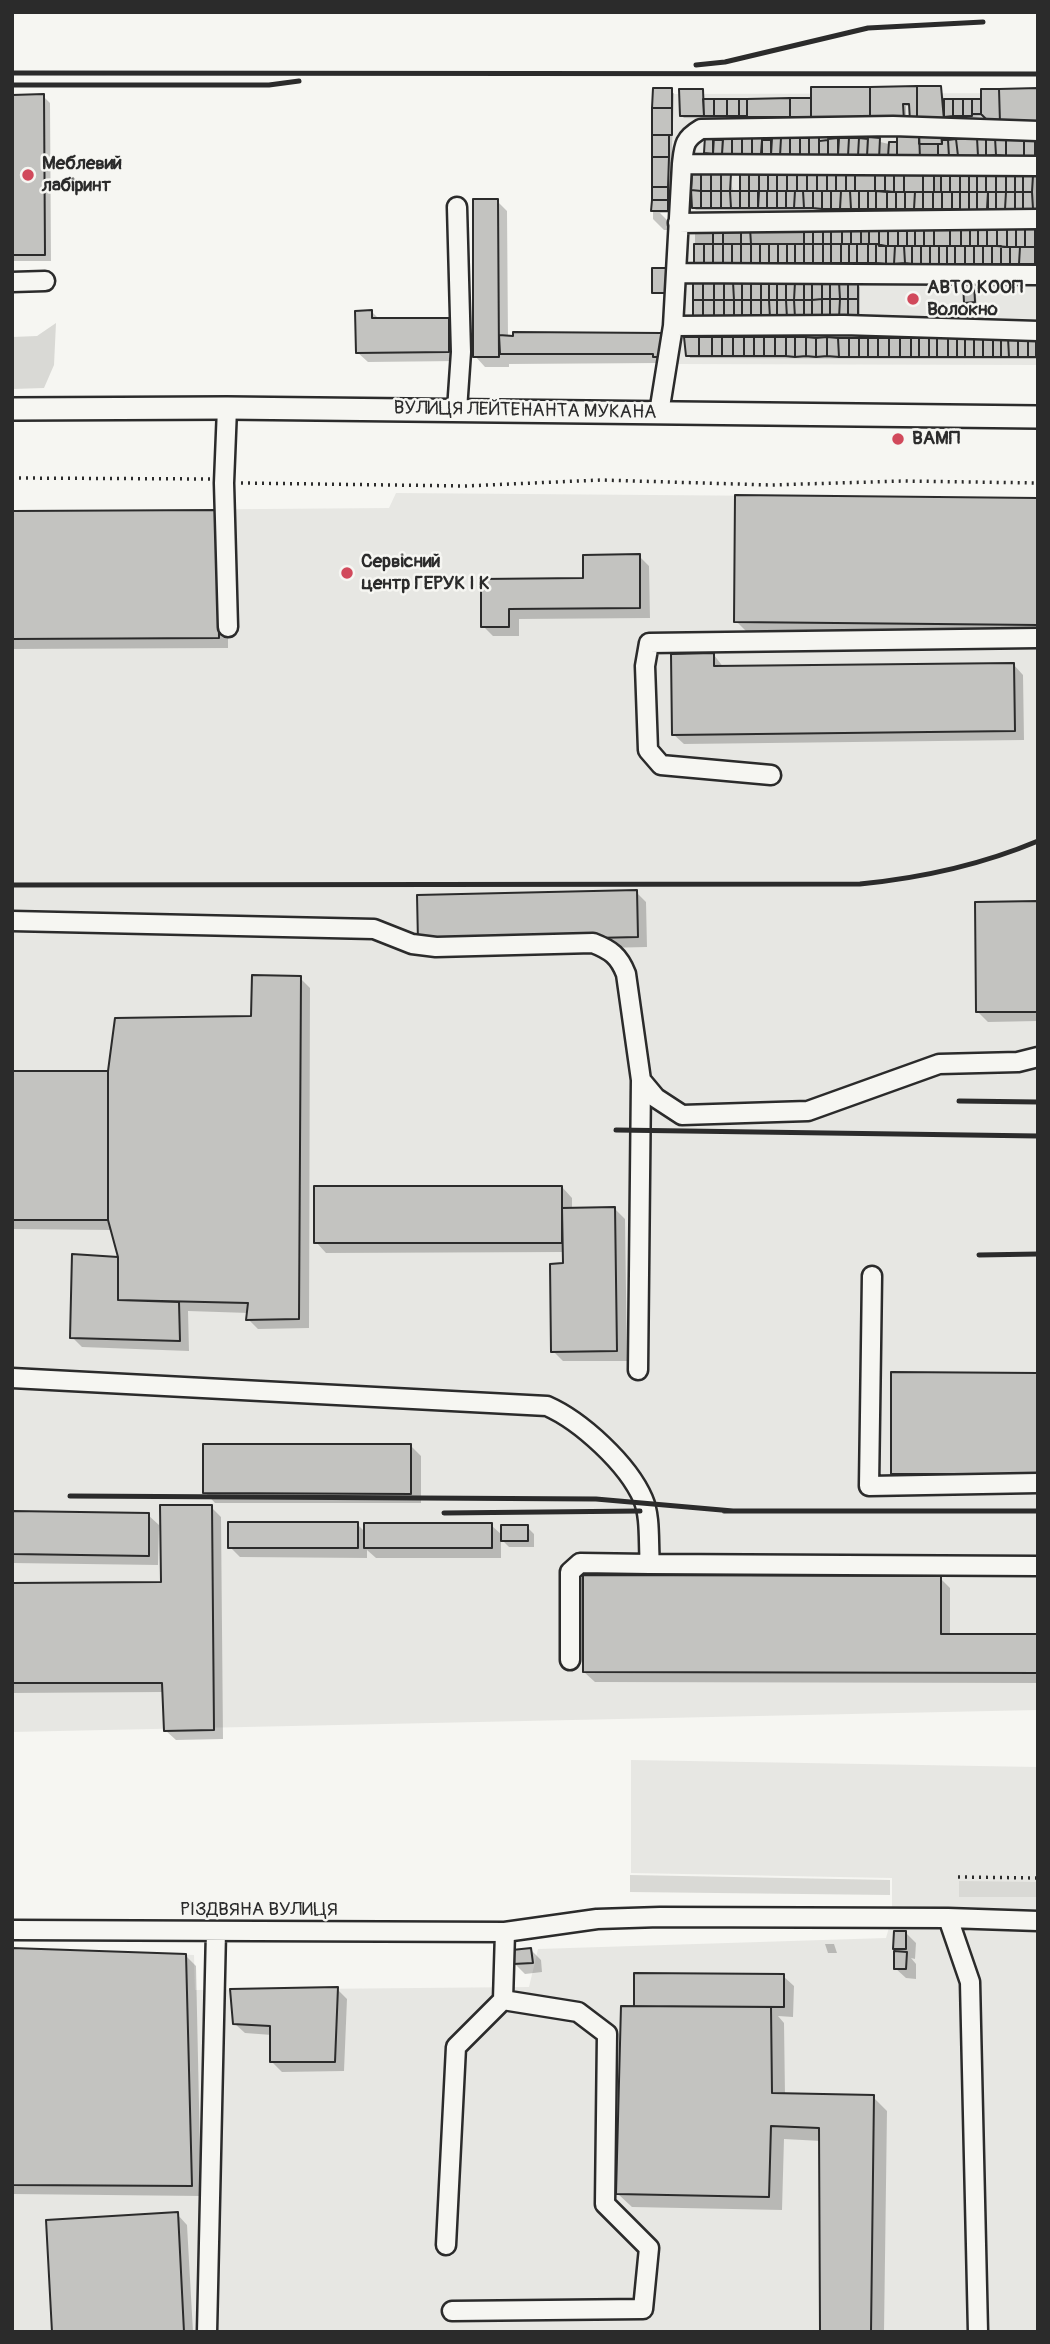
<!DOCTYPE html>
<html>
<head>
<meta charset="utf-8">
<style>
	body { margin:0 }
	#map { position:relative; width:1050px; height:2344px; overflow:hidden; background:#f6f6f2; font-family:Pangolin,sans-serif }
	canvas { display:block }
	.frame { position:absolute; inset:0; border:14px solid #2b2b2b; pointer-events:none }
</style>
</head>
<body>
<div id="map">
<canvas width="1050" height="2344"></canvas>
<div class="frame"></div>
</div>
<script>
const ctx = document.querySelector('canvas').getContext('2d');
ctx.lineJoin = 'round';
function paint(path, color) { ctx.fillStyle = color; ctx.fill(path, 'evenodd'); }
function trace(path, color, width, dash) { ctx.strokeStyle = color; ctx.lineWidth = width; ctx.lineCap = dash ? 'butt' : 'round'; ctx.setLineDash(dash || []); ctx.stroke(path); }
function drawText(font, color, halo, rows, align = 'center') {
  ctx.font = font + ' Pangolin,sans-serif'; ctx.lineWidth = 5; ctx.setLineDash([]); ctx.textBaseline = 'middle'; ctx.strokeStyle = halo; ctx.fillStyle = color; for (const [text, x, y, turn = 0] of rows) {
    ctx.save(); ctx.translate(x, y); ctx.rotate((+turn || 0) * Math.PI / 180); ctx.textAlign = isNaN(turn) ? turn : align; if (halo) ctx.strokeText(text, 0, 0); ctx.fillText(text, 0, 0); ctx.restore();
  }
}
const built = new Path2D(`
	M1038 93V365L674 364 673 94Z
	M396 493 1038 498V1710L12 1732V511L389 508Z
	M631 1760 1038 1767V2332H12V1948L194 1955 195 1990 529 1987 538 1949 886 1938 892 1917V1878L631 1873Z`);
const green = new Path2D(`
	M56 323 54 365 44 388 12 389V337L37 336Z
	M630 1875 890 1880V1895L630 1892Z
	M959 1881 1038 1882V1897H959Z`);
const shadow = new Path2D(`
	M941 88 944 100 963 101H983L1038 90V124L985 116 947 119 946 122 911 106H906V123L684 118 681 115 702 91 705 101 813 100Z
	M654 90 674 93 670 213H660L670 223V230H664L653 219Z
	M12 96H43L50 103 51 261H12Z
	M941 134 944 142 1038 140V159L883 161 709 155 706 152V138L724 142 725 139 773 142V139L790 138 818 139 822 142 867 139 889 144Z
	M730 175 733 192H741V175L1038 177V211L696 210 693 207Z
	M497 201 507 211 508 337 661 335 671 345 662 363 509 364V367H485L475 356Z
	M695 229 1038 230V266L698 265 695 262Z
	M857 284 860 287V320L698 321Z
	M974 284 977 304 969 305 966 302Z
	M372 312 380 320H448L458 330 459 361 368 362 357 352Z
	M686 339 1038 340V359L690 358Z
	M1038 499V634L746 631 736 621Z
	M12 512 228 522V648L12 649Z
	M639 556 649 566 650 618 519 619V636H493L483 626V581L585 580Z
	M714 655 724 668 1013 664 1023 675 1024 740 684 744 673 734Z
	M636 892 646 902 647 947 430 952Z
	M1038 903V1021L988 1022 978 1012Z
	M300 978 310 988 309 1328 258 1329 248 1319 249 1313 188 1311 189 1351 82 1347 72 1337 120 1258 112 1230 12 1229V1073H109L253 1018Z
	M562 1187 572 1198V1209H615L625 1219 627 1361H563L553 1351 564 1252 326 1253 316 1242Z
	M1038 1374V1484H903L892 1474Z
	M411 1446 421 1456V1503H215L205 1492Z
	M211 1507 221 1517 223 1739 176 1740 165 1730 164 1692 12 1693V1585L163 1584Z
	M12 1513 148 1515 159 1525 158 1565 12 1563Z
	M357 1524 365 1532 491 1525 503 1536 527 1527 534 1534V1547H509L501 1539V1558H376L367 1550V1558L240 1557 230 1547Z
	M940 1578 950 1588V1636H1038V1683L595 1682 584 1672Z
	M906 1933 916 1943 915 1959 911 1958 916 1964V1979L906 1978 895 1968 900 1953 895 1948Z
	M825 1944H834L837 1953H828Z
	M12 1949 186 1956 196 1966 201 2196 12 2194Z
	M531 1950 541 1960 542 1972 525 1974 514 1963Z
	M783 1976 794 1986 793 2017 778 2016 784 2023 785 2095 873 2097 887 2111 884 2332H821V2141L784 2139 782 2210 632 2207 618 2194 638 2008 635 2005Z
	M337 1989 347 1999 344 2071 282 2072 271 2061 272 2035 245 2033 234 2023Z
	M177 2214 187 2225 193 2332H54Z`);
const building = new Path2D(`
	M917 86V120L910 121 909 104H903L904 121H870V87Z
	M917 86H941L944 120H917Z
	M811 87H870V116H861V123L811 124Z
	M653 88H672V108H652Z
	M1038 88V122L1000 123 999 89Z
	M679 89H703L704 116H680Z
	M981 89H999L1000 123H990L981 114Z
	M44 94 45 255H12V95Z
	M790 98V117H747V99Z
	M790 98H811V117H790Z
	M703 99H714V116H704Z
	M714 99H727V116H714Z
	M727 99H739V116H727Z
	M739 99H747V116H739Z
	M944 99H953V116L944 117Z
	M953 99H963V116H953Z
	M963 99H972V116H963Z
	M972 99H981V114H972Z
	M652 108H672V135H652Z
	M897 131H919L920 159 897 158Z
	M919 131 941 132 942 144H919Z
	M652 135H669V157H652Z
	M705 136H714L713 154 704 153Z
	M790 136H800V155H790Z
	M723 137H732V155L722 154Z
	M732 137H742V155H732Z
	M742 137 752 138V155H742Z
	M809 137H819V156H809Z
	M868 137 880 138 879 159 867 156Z
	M1035 137V156H1024V138Z
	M752 138H762V155H752Z
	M772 138H781L780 156 771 155Z
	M781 138H790V155L780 156Z
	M800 138H809V156L800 155Z
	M838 138V155L828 156V139Z
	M839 138H849L848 156 838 155Z
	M849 138H859L858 156H848Z
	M859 138 868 139 867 156H858Z
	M977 138 978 156H958L956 139Z
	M977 138H986V156H978Z
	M986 138H995L996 155 986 156Z
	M995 138H1006V156L996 155Z
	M1006 138H1024V156H1006Z
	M956 139 958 156 949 157 948 140Z
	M713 140H723L722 154H713Z
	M762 140H771V155L761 154Z
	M828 140V156H819V141Z
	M942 140H948L949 157 938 158V144H942Z
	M889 142H897V158L888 157Z
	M652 157H669L668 187H652Z
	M701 171 711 172V191H701Z
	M701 171V191L691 190 692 172Z
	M711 173H721V191H711Z
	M721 173 731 174 730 191H721Z
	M740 174H749V191H740Z
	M749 174H759V191H749Z
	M759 174H768V191H759Z
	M768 174H777V191H768Z
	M777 174H787V191H777Z
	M787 174H797V191H787Z
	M797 174H807V191H797Z
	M807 174H817V191H807Z
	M817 174H827V191H817Z
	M827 174H836V191H827Z
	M836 174H846V191H836Z
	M846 174H855V191H846Z
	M855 174H875V191H855Z
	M875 174H885V191H875Z
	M885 174H894V192L885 191Z
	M894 174H904V192H894Z
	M904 174H923V192H904Z
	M923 174 934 175V192H923Z
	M941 174 950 175V192H941Z
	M950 175H960V192H950Z
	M960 175H969V192H960Z
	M969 175H977V192H969Z
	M977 175H986V192H977Z
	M986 175H996V192H986Z
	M996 175H1006V192H996Z
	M1006 175H1015V192H1006Z
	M1015 175H1023V192H1015Z
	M1023 175H1033L1032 192H1023Z
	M652 187H668V200H652Z
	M691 190 701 191V208H692Z
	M701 191H711V208H701Z
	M711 191H721V208H711Z
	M721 191H730L731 208H721Z
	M730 191H740V208H731Z
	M740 191H749V208H740Z
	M749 191H758V208H749Z
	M759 191H767V208H758Z
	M767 191H777V208H767Z
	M777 191H786V208H777Z
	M786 191H795L794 208H786Z
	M795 191H803L804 208H794Z
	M803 191H813V208H804Z
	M813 191H822V209L813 208Z
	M822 191H831V209H822Z
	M831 191H841L840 209H831Z
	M841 191H850L851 209H840Z
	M850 191H859V209H851Z
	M859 191H868V209H859Z
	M868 191H876V209H868Z
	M876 191 887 192V209H876Z
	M887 192H896V209H887Z
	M896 192H905V209H896Z
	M905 192H915L914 209H905Z
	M915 192H923V209H914Z
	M923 192H933V209H923Z
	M933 192H942V209H933Z
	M942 192H952V209H942Z
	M952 192H960V209H952Z
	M960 192H969V210H960Z
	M969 192H977V210H969Z
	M977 192H988V210H977Z
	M988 192H996V209H987Z
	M996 192H1006L1005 209H996Z
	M1006 192H1015V209H1005Z
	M1015 192H1023V209H1015Z
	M1023 192H1032L1033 209H1023Z
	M473 199H498L499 357H473Z
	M652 200H668V211H651Z
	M713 227 723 228V244H713Z
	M741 227 750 228 751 244H741Z
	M804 228H813V244H804Z
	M813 228H823V244H813Z
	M823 228H831V244H823Z
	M831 228H842V244H831Z
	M842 228H851V244H842Z
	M851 228H861V244H851Z
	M869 228H879V244H869Z
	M879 228H888V246H879Z
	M888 228H898V246H888Z
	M898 228H907V246H898Z
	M907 228H915V246H907Z
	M915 228H924V246H915Z
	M924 228H934V246H924Z
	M934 228H950V246H934Z
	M950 228H961V246H950Z
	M961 228H970V246H961Z
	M970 228H978V246H970Z
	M978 228H987V246H978Z
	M987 228H997V246H987Z
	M997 228H1007V247L997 246Z
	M1007 228H1016V247H1007Z
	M1016 228H1025V247H1016Z
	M1025 228H1035V247H1025Z
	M694 244H704V263H694Z
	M704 244H713V263H704Z
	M713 244H723V263H713Z
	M723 244H732V263H723Z
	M732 244H741V263H732Z
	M741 244H751V263H741Z
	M751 244H760V263H751Z
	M760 244H769V263H760Z
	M769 244H778V263H769Z
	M778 244H787V263H778Z
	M787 244H795V263H787Z
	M795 244H804V263H795Z
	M804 244H813V263H804Z
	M813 244H823V263H813Z
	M823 244H831V263H823Z
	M831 244H841V263H831Z
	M841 244H849V263H841Z
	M849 244H857V263H849Z
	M857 244H868V263H857Z
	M868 244H876V263H868Z
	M876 244 886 246V264L876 263Z
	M886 246H895L894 264H886Z
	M895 246H904L905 263 894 264Z
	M904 246H912V264L905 263Z
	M912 246H921V264H912Z
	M921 246H930V264H921Z
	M930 246H939V264H930Z
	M939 246H947V264H939Z
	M947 246H955V264H947Z
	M955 246H965V264H955Z
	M965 246H974V264H965Z
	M974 246H983V264H974Z
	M983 246H992V264H983Z
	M992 246H1001V264H992Z
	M1001 247H1010V264H1001Z
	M1010 247H1020L1019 264H1010Z
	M1020 247H1035V264H1019Z
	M652 268H670V293H652Z
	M693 282H703V300H693Z
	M703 282H714V300H703Z
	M714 282H724V300H714Z
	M724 282H733L734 300H724Z
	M733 282H742V300H734Z
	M742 282H751V300H742Z
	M751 282H761V300H751Z
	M761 282H769V300H761Z
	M769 282H777V300H769Z
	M777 282H786V300H777Z
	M786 282H795L794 300H786Z
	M795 282H804V300H794Z
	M804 282H812V300H804Z
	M812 282H822V299L812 300Z
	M822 282H830V299H822Z
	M830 282H839L840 299H830Z
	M839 282H848V299H840Z
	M848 282H858V299H848Z
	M963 282H974L975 302 964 303Z
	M822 299V318H812V300Z
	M822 299H830V319L822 318Z
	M830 299H840L839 318 830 319Z
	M840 299H848V318H839Z
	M848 299H858V318H848Z
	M693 300H703V319L693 318Z
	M703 300H714V318L703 319Z
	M714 300H724V319L714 318Z
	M724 300H734V318L724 319Z
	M734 300H742V319L734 318Z
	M742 300H751V318L742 319Z
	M751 300H761V318H751Z
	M761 300H769L770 318H761Z
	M769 300H777V318H770Z
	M777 300H786L787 318H777Z
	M786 300H794L795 318H787Z
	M794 300H804V318H795Z
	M804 300H812V318H804Z
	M372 310V318H449V352L356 353 355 311Z
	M513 332 662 333 661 357H653V354H500L499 335 513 336Z
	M684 337H699V356H686Z
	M699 337H712V356H699Z
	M712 337H722V356H712Z
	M722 337H733V356H722Z
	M733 337H744V356H733Z
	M744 337H754V356H744Z
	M754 337H764V356H754Z
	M764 337H775V356H764Z
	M775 337H786V356H775Z
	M786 337H795V357L786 356Z
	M795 337H806V356L795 357Z
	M806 337 816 338V357L806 356Z
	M827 337V356L816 357V338Z
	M827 337 838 338 839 357 827 356Z
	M838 338H849V357H839Z
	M849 338H859V357H849Z
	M859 338H868V357H859Z
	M868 338H878V357H868Z
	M878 338H889V357H878Z
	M889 338H900V357H889Z
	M900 338H911V357H900Z
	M911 338H919V357H911Z
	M919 338H929V357H919Z
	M929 338H937V357H929Z
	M937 338H948V357H937Z
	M948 338H957V357H948Z
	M957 338H965V357H957Z
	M965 338H974V357H965Z
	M974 338H983V357H974Z
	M983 338H993V357H983Z
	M993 338H1001V357H993Z
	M1001 338H1008L1009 357H1001Z
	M1008 338H1018V357H1009Z
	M1018 338H1028V357H1018Z
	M1028 338H1036V357H1028Z
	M735 495 1038 498V625L734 622Z
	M218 510 219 638 12 639V511Z
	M640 554V608L509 609V627H481V579L583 578V555Z
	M714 653V666L1014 663 1015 731 672 735 671 654Z
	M637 890 638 937 418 942 417 895Z
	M1038 901V1012H976L975 902Z
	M252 975 301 976 299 1319 246 1320 248 1303 118 1300V1257L108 1220V1071L115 1018 251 1016Z
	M12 1071H108V1220H12Z
	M314 1186H562V1243H314Z
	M615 1207 617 1351 551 1352 550 1264 563 1263 562 1208Z
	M72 1254 118 1257V1300L179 1302 180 1341 70 1338Z
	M891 1372 1038 1373V1474H891Z
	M203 1444H411V1494L203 1493Z
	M160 1505H212L214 1730 164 1731 162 1683H12V1583L161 1582Z
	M12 1511 149 1513V1556L12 1554Z
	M228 1522H358V1548H228Z
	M364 1523H492V1548H364Z
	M501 1525H528V1541H501Z
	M583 1575 941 1576V1634H1038V1673L583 1672Z
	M894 1931H906V1949H893Z
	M12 1948 186 1954 192 2186 12 2185Z
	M531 1948 533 1963 513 1964 512 1950Z
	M894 1951 907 1952 906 1969H894Z
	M634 1973 784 1974V2007L634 2006Z
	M338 1987 335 2062H270V2026L233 2024 230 1989Z
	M621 2006 771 2007 772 2093 874 2095 871 2332H820L819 2128 771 2126 769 2197 616 2194Z
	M178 2212 184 2332H52L46 2220Z`);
const path = new Path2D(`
	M12 478 210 479
	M241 483 465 486 601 480 771 485 904 481 1038 483
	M958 1877 1038 1878`);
const minor = new Path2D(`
	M682 164 1038 166
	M457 207 461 352 457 410
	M678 223 1038 219
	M678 273 1038 275
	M12 282 45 281
	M673 326 844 325 1038 331
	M227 408 224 483 228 627
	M659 413 673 326 682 164C684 145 684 139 701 129L893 126 1038 131
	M771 775 661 765 648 750 645 666 649 643 1038 638
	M12 921 374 929 412 944 436 947 593 943C611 950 619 956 626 974L641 1080 656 1098 682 1115 808 1111 939 1064 1018 1062 1038 1057
	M872 1276 869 1486 1038 1483
	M638 1370 641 1080
	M12 1378 547 1406C581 1421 628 1464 643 1499 651 1517 648 1545 650 1564L1038 1566
	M570 1660V1572L580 1563 650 1564
	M12 1930 505 1932 597 1919 660 1917 948 1918
	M446 2245 456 2047 503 2000 505 1932
	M452 2311 643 2309 649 2248 605 2204 607 2034 578 2012 503 2000
	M207 2332 216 1931
	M978 2332 970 1982 948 1918 1038 1921`);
const major = new Path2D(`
	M12 409 227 408 1038 417`);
const rail = new Path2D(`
	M696 65 725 62 868 28 983 22
	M12 73 1038 74
	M12 85H269L299 81
	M12 885 860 884C921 878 981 865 1038 841
	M959 1101 1038 1102
	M616 1130 1038 1136
	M979 1255 1038 1254
	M70 1496 596 1499 733 1511
	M724 1511H1038
	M444 1513 640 1511`);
const markers = [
	[28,175,7,"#d1495b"],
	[913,299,7,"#d1495b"],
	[898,439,7,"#d1495b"],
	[347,573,7,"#d1495b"]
];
const poiNames = [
	["Меблевий",42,164],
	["лабіринт",42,186],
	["АВТО КООП",927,288],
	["Волокно",927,310],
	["ВАМП",912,439],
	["Сервісний",361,562],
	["центр ГЕРУК І К",361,584]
];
const streetNames = [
	["ВУЛИЦЯ ЛЕЙТЕНАНТА МУКАНА",525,411,1],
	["РІЗДВЯНА ВУЛИЦЯ",259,1910]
];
paint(built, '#e7e7e3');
paint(green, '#d9d9d5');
paint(shadow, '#0003');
paint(building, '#c3c3c0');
trace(building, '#2b2b2b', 2);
trace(minor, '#2b2b2b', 23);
trace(major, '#2b2b2b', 26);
trace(path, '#2b2b2b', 3.5, [2, 5]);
trace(minor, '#f6f6f2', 18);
trace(major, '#f6f6f2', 21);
trace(rail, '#2b2b2b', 5);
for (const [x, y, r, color] of markers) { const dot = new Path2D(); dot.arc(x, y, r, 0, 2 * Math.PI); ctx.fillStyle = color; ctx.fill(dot); trace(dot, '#f6f6f2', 2.5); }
drawText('bold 19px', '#2b2b2b', '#f6f6f2', poiNames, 'left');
drawText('19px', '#2b2b2b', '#f6f6f2', streetNames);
</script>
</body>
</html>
